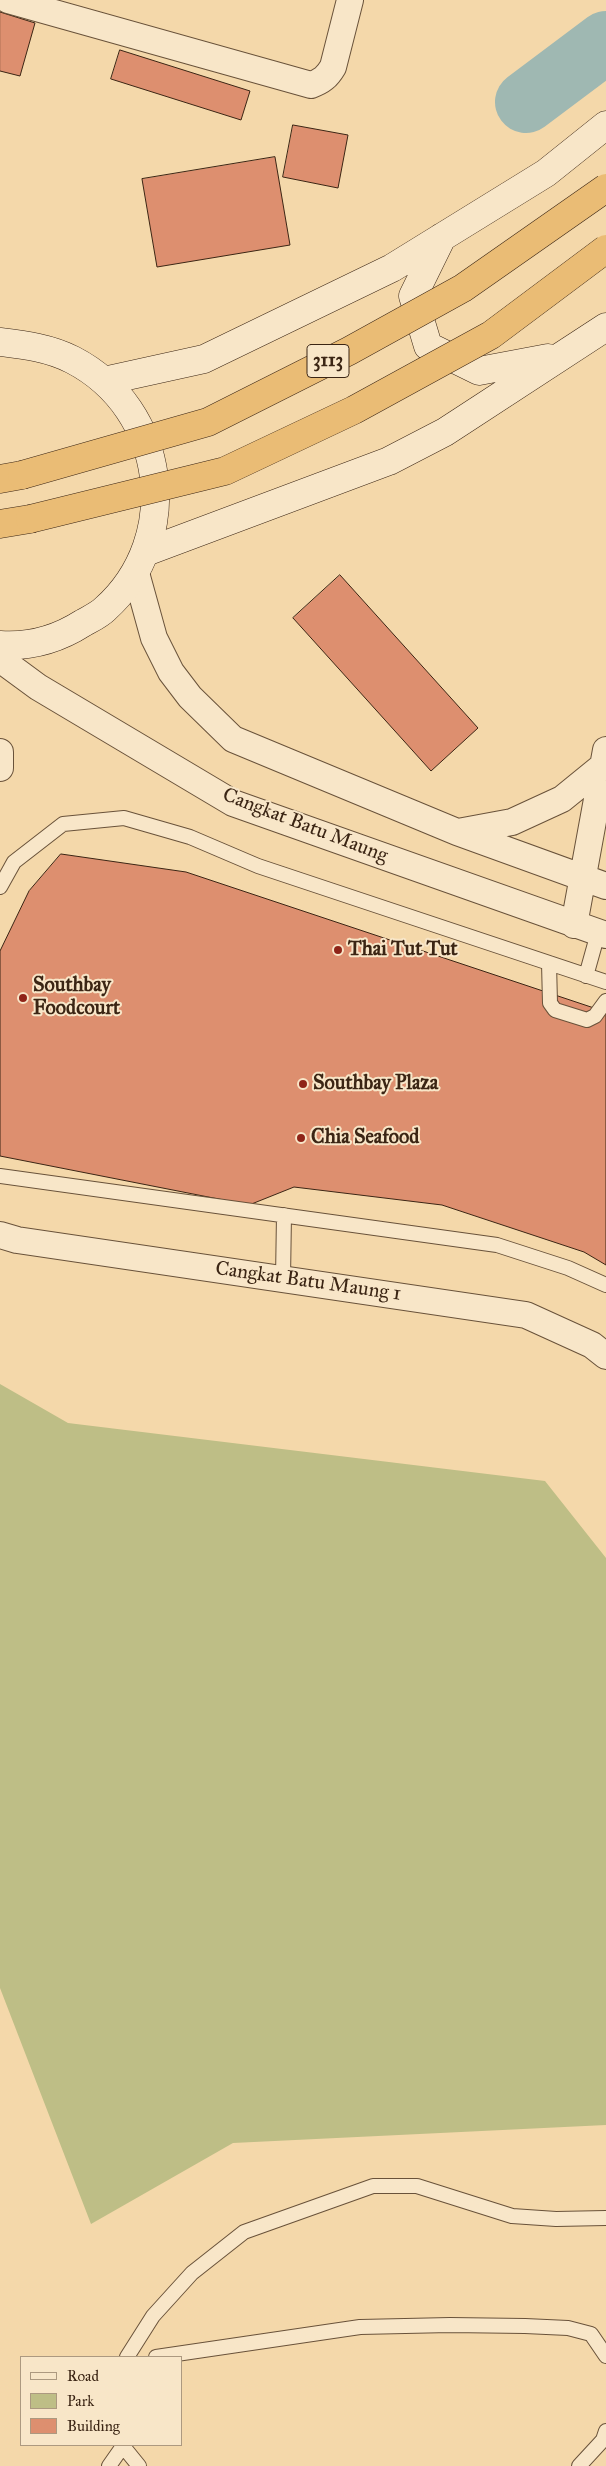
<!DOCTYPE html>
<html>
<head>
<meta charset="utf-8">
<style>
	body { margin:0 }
	#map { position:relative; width:606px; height:2466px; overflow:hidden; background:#f4d8aa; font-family:"IM FELL Great Primer",serif }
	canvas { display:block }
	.legend { position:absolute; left:20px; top:2356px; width:162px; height:90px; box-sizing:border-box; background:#f8e6c8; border:1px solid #ac9980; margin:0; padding:6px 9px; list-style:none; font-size:15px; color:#3b2514 }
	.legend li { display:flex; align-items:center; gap:10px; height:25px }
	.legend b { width:25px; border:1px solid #ac9980 }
</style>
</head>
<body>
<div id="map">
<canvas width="606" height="2466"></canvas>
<ul class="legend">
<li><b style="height:6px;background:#f8e6c8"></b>Road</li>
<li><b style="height:14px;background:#bebe86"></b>Park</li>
<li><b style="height:14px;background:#dd8f6f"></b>Building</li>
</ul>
</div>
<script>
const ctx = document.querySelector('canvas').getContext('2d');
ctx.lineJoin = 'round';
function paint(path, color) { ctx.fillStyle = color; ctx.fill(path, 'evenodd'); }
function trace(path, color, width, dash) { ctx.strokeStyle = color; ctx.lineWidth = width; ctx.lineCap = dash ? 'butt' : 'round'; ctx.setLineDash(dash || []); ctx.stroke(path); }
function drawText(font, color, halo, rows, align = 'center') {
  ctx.font = font + ' "IM FELL Great Primer",serif'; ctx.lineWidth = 4; ctx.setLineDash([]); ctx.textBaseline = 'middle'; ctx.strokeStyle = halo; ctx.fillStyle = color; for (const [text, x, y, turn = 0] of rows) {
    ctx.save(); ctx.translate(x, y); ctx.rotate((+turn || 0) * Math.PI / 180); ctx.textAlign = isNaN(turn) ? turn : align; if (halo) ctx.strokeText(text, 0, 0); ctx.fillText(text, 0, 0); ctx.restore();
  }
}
const green = new Path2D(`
	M0 1384 68 1423 545 1481 606 1558V2125L233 2143 91 2224 0 1988Z`);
const river = new Path2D(`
	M526 102 606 42`);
const building = new Path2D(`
	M0 12 35 23 20 76 0 71Z
	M120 50 250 91 241 120 111 79Z
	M293 125 348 135 338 188 283 177Z
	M275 157 290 245 157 267 142 179Z
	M340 575 478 728 431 771 293 618Z
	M61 854 186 872 606 1012V1265L584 1252 442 1205 294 1187 249 1205 0 1156V951L29 891Z`);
const service = new Path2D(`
	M0 887 14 862 63 824 124 818 190 837 258 866 606 982
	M549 963 550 1003 555 1010 587 1020 595 1016 606 1001
	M586 976 598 933
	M0 1176 497 1245 568 1268 606 1285
	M283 1278 284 1215
	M127 2357 153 2316 192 2273 244 2232 373 2186H417L512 2216 556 2219 606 2218
	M156 2357 360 2327 450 2325 525 2326 568 2328 591 2334 606 2356
	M122 2445 139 2466
	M109 2466 123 2446
	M579 2466 603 2440 606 2431`);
const minor = new Path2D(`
	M8 0 311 85C322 81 327 77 333 67L350 0
	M136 573 154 638 171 672 190 697 233 739 457 832 606 886
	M0 659 38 687 233 803 606 935
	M0 752V768
	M458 832 512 822 562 799 605 764
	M574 925 606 750
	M0 1235 17 1240 526 1315 592 1345 606 1356`);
const secondary = new Path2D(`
	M442 237 413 296 428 346 479 371 548 358
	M0 342C25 345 50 348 73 360 167 409 184 538 105 609 99 615 90 619 83 623 58 639 29 647 0 645
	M104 381 204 359 392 268 546 173 606 125
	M146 552 389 461 445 432 606 327`);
const trunk = new Path2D(`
	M0 479 22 475
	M0 524 30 519`);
const trunkBridge = new Path2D(`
	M22 475 208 422 349 351 463 288 606 188
	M30 519 225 471 354 410 491 335 606 249`);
const markers = [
	[338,950,5,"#8f2418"],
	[23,998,5,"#8f2418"],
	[303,1084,5,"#8f2418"],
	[301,1138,5,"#8f2418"]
];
const shields = [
	[328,361,42]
];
const shieldNames = [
	["3113",328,361]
];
const streetNames = [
	["Cangkat Batu Maung",305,826,21],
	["Cangkat Batu Maung 1",308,1282,8]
];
const poiNames = [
	["Thai Tut Tut",348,950],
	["Southbay",33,986],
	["Foodcourt",33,1009],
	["Southbay Plaza",313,1084],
	["Chia Seafood",311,1138]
];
paint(green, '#bebe86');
trace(river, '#9fb8b2', 62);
paint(building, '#dd8f6f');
trace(building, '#3b2514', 1);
trace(service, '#69523a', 16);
trace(minor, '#69523a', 28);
trace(secondary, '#3b2514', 29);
trace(trunk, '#3b2514', 29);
trace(service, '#f8e6c8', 14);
trace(minor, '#f8e6c8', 26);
trace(secondary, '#f8e6c8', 28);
trace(trunk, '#eabc75', 28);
trace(trunkBridge, '#3b2514', 29, []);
trace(trunkBridge, '#eabc75', 28);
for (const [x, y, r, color] of markers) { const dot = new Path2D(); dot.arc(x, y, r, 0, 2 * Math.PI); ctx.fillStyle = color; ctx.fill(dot); trace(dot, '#f8e6c8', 2); }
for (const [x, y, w] of shields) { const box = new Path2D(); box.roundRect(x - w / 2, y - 16.5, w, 33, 4); ctx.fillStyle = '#f8e6c8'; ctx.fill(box); trace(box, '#3b2514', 1); }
drawText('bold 19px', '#3b2514', null, shieldNames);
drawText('20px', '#3b2514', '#f8e6c8', streetNames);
drawText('bold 20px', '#3b2514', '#f8e6c8', poiNames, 'left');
</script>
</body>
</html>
